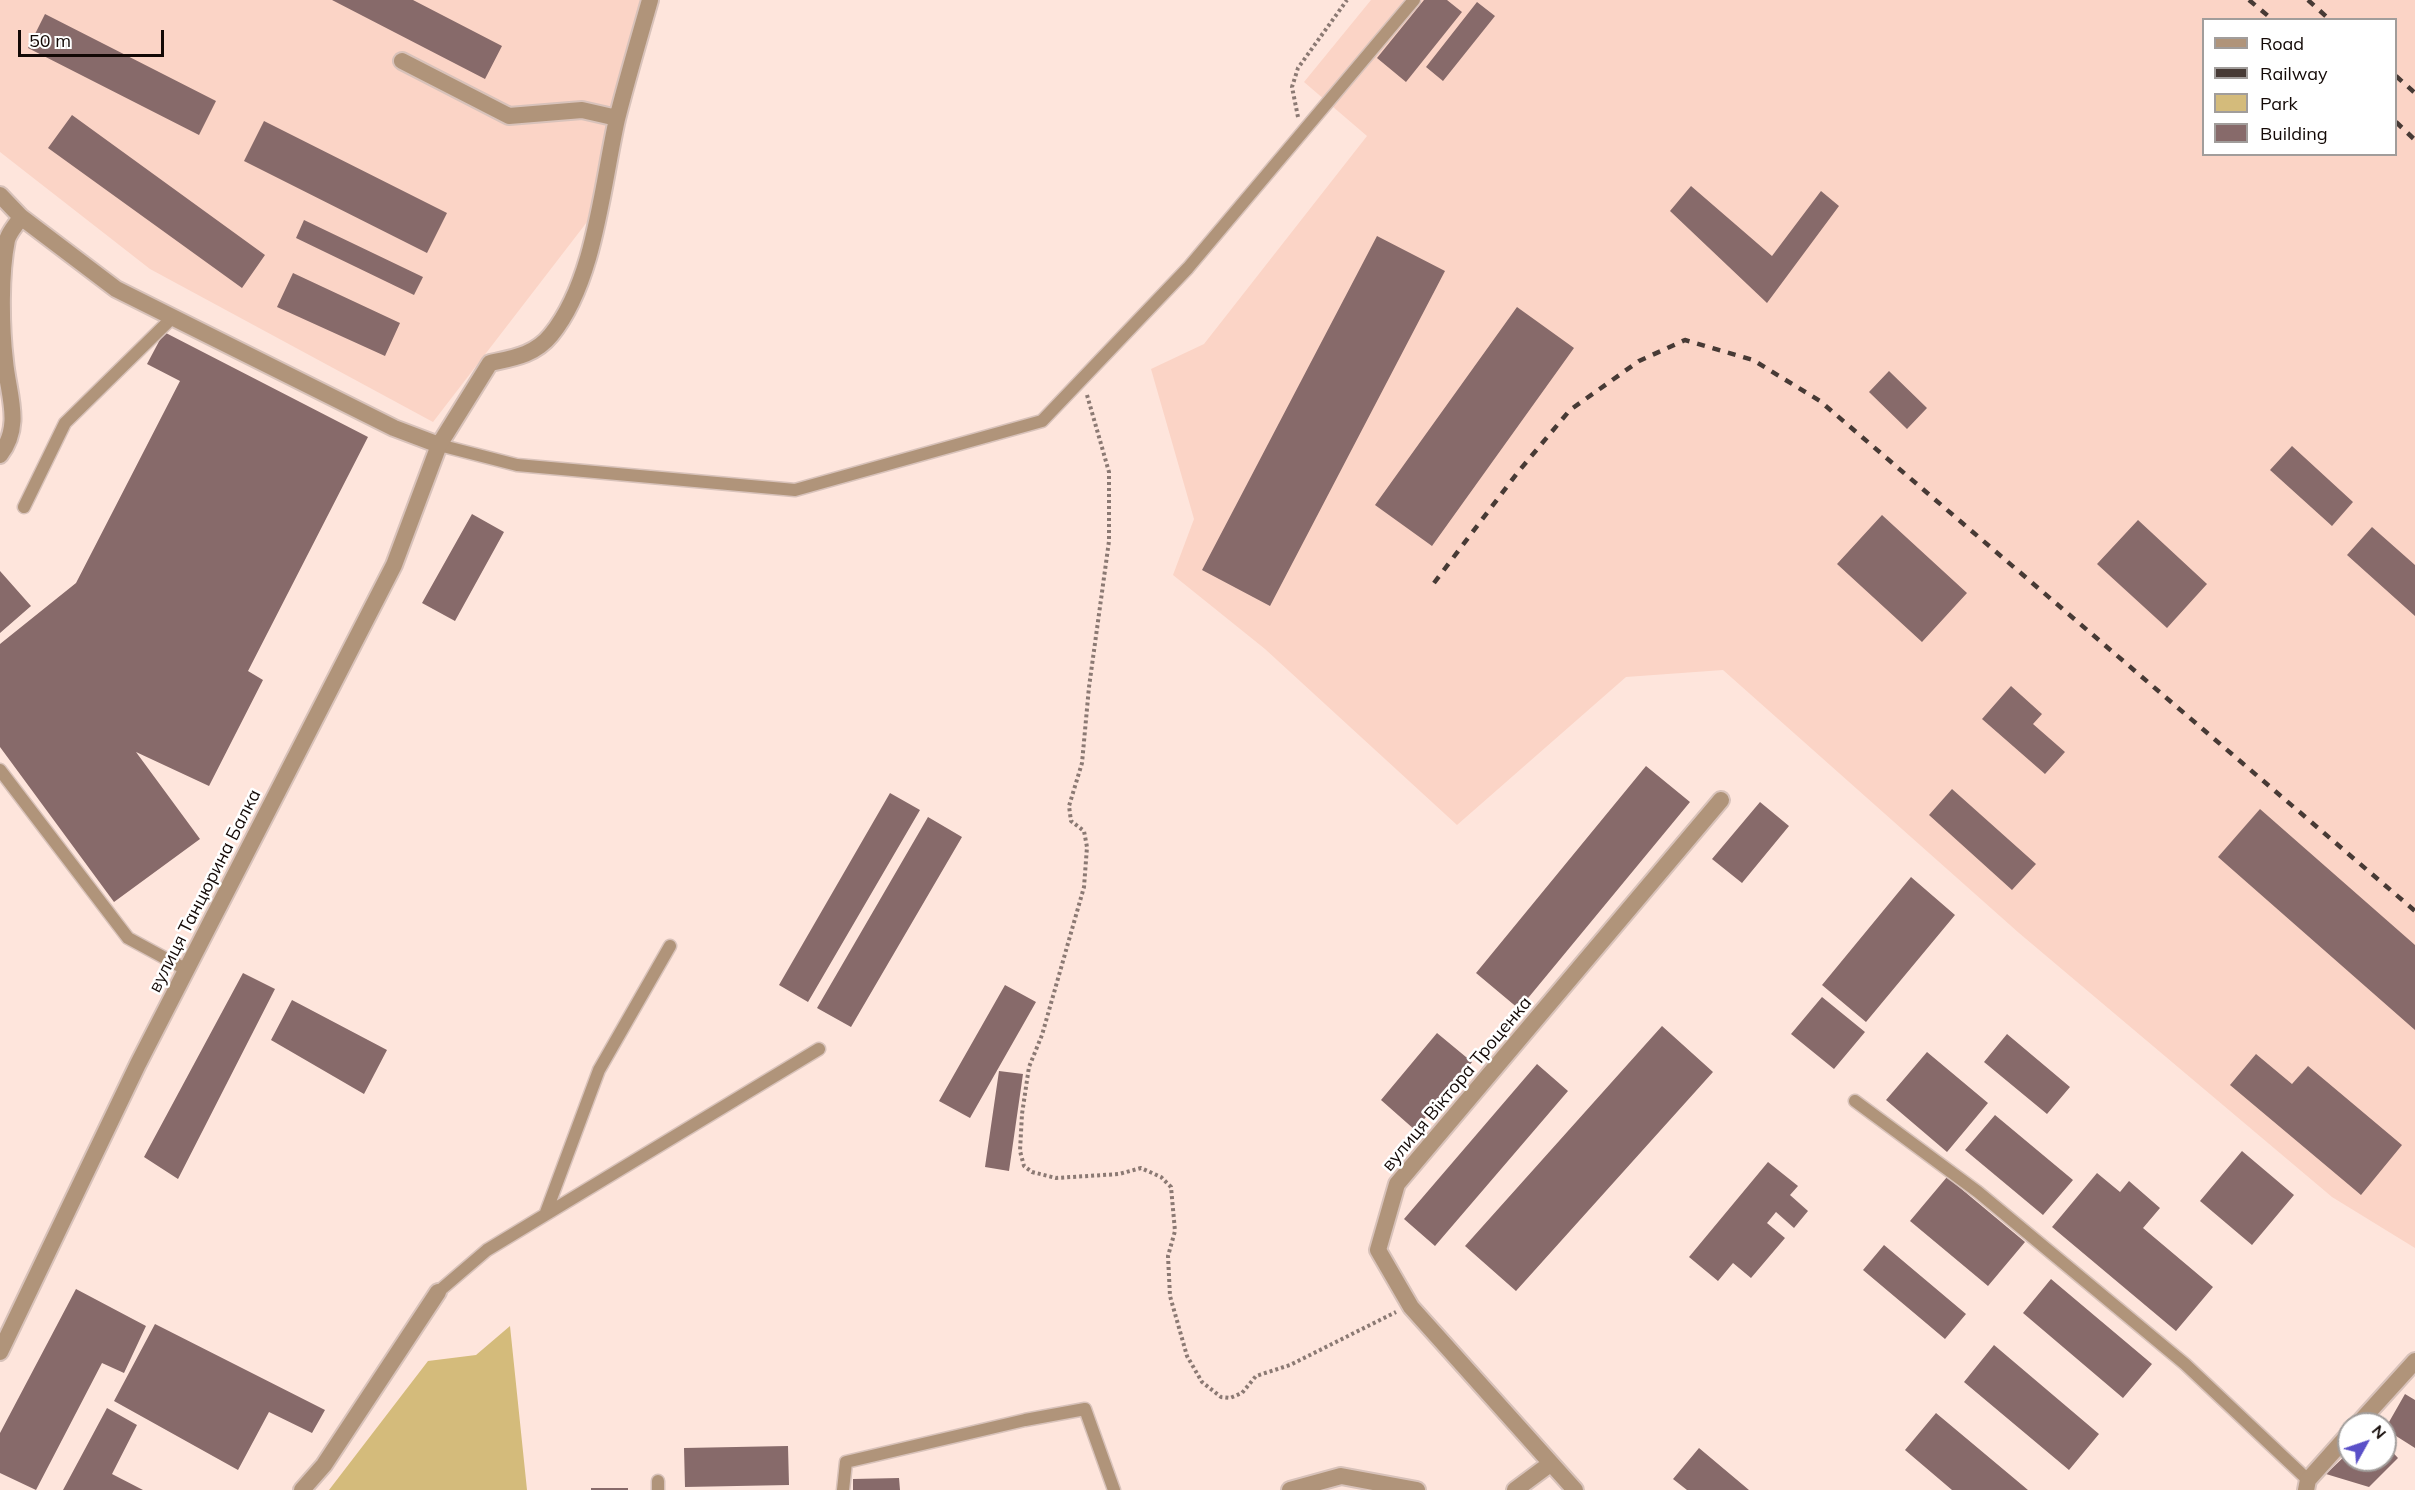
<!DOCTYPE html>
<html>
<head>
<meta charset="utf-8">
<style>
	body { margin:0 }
	#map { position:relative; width:2415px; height:1490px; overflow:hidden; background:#fee5dc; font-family:Mulish,sans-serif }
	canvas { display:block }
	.legend { position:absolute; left:2202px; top:18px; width:195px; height:138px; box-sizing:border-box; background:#fff; border:2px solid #a19d9b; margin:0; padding:8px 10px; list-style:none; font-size:18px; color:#130906 }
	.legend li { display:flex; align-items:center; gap:12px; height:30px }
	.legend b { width:30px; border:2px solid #a19d9b }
	.north { position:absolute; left:2337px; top:1412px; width:60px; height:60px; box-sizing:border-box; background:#fff; border:2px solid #a19d9b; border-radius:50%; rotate:50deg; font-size:16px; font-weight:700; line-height:24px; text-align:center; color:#130906 }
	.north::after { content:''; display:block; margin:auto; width:21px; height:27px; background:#5a50c8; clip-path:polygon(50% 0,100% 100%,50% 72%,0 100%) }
	.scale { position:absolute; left:18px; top:30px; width:146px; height:27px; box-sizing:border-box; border:3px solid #130906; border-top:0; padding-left:8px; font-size:18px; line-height:21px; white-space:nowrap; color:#130906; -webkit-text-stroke:4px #fff; paint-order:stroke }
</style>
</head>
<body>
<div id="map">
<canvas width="2415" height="1490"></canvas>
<ul class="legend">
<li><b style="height:8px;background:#b0947a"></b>Road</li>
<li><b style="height:8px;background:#473a35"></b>Railway</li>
<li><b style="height:16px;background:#d4bb7b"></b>Park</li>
<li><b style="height:16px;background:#876a6a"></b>Building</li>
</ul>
<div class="north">N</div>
<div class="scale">50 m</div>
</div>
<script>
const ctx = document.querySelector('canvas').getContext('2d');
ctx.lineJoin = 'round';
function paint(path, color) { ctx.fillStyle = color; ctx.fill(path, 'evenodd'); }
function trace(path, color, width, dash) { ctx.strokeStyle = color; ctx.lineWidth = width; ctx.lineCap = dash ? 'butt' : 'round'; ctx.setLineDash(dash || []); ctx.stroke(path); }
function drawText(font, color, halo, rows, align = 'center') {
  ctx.font = font + ' Mulish,sans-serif'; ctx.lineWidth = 5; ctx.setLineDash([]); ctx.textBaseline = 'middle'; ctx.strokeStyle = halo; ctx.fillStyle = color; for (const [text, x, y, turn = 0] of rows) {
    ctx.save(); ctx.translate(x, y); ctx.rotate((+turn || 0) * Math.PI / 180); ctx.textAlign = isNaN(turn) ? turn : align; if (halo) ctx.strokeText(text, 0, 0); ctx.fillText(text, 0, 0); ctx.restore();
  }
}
const built = new Path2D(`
	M0 0H640L587 222 433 422 150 269 0 152Z
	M1371 0H2415V1248L2332 1197 2019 933 1723 670 1626 677 1457 825 1265 649 1173 575 1194 519 1151 369 1204 344 1367 136 1304 82ZM2204 20H2396V154H2204Z`);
const green = new Path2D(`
	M510 1326 527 1490H329L428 1361 476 1355Z`);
const building = new Path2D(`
	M332 0H413L502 46 485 79Z
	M1424 0H1447L1462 12 1406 82 1377 58Z
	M1477 2 1495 16 1443 81 1426 67Z
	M45 14 216 101 199 135 28 48Z
	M72 115 265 255 242 288 48 148Z
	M264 121 447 213 427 253 244 161Z
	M1691 186 1772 256 1821 191 1839 206 1767 303 1670 211Z
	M304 220 423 277 414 295 296 238Z
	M1377 236 1445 271 1270 606 1202 570Z
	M293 273 400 323 385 356 277 307Z
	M1517 307 1574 348 1432 546 1375 505Z
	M164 332 368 437 248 671 263 680 209 786 136 752 200 839 114 902 0 747V644L76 583 180 381 147 364Z
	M1889 371 1927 408 1907 429 1869 392Z
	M2292 446 2353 502 2332 526 2270 470Z
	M472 514 504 532 455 621 422 603Z
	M1882 515 1967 593 1922 642 1837 564Z
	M2138 520 2207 584 2167 628 2097 564Z
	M2372 527 2415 565V616L2347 555Z
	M0 571 31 606 0 633Z
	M2011 686 2042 714 2033 724 2065 752 2045 774 1982 719Z
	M1646 766 1690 802 1519 1009 1476 973Z
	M1952 789 2036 864 2012 890 1929 815Z
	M890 793 920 810 808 1002 779 985Z
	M1760 802 1789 826 1742 883 1712 859Z
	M2260 809 2415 945V1030L2218 857Z
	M928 817 962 837 851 1027 817 1008Z
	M1911 877 1955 915 1866 1022 1822 985Z
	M243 973 275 989 178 1179 144 1157Z
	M1005 985 1036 1002 970 1118 939 1101Z
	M1822 997 1865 1032 1834 1069 1791 1034Z
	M292 1000 387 1050 364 1094 271 1040Z
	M1662 1026 1713 1072 1516 1291 1465 1246Z
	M1437 1033 1472 1062 1415 1130 1381 1100Z
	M2007 1034 2070 1087 2047 1114 1984 1062Z
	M1927 1052 1988 1103 1947 1152 1886 1100Z
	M2256 1054 2292 1084 2308 1066 2402 1145 2361 1195 2230 1085Z
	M1537 1064 1568 1091 1435 1246 1404 1219Z
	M999 1071 1023 1074 1009 1171 985 1167Z
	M1995 1115 2073 1180 2043 1215 1965 1150Z
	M2242 1151 2294 1195 2252 1245 2200 1201Z
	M1768 1162 1798 1186 1790 1195 1808 1211 1794 1228 1776 1212 1767 1223 1785 1238 1751 1278 1733 1263 1718 1281 1689 1257Z
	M2097 1173 2120 1192 2129 1181 2160 1208 2143 1228 2213 1287 2176 1331 2052 1227Z
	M1947 1177 2025 1242 1988 1286 1910 1221Z
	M1884 1245 1966 1314 1945 1339 1863 1270Z
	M2051 1279 2152 1364 2123 1398 2023 1313Z
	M76 1289 146 1326 124 1373 102 1363 36 1490 0 1473V1433Z
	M155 1324 325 1410 312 1433 269 1412 238 1470 114 1401Z
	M1994 1345 2099 1434 2069 1470 1964 1382Z
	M2405 1394 2415 1400V1448L2385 1429Z
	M107 1408 137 1425 112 1474 143 1490H63Z
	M1936 1413 2028 1490H1952L1905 1450Z
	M2385 1444 2398 1458 2369 1487 2326 1474 2349 1452V1460H2385Z
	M788 1446 789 1485 685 1487 684 1448Z
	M1699 1448 1749 1490H1687L1673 1479Z
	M899 1478 900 1490H853V1479Z
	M591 1488H628V1490H591Z`);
const path = new Path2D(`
	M1298 117 1292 87 1298 68 1347 0
	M1087 395 1109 472V541L1089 687 1082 763 1069 806 1071 821 1084 831 1087 847 1084 887 1042 1035 1029 1067 1022 1114 1020 1151 1024 1166 1032 1172 1056 1178 1119 1174 1141 1168 1161 1177 1171 1187 1175 1231 1168 1256 1170 1296 1187 1356 1202 1382 1221 1397 1230 1398 1242 1393 1256 1376 1290 1365 1396 1312`);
const service = new Path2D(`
	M439 445 517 465 795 490 1042 421 1188 268 1414 0
	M24 507 65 423 173 317
	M0 770 128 938 187 970
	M1855 1101 1978 1192 2185 1364 2308 1480
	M545 1215 599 1070 670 946
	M438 1292 487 1250 819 1049
	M658 1481V1490
	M843 1490 846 1462 1025 1420 1085 1409 1114 1490`);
const minor = new Path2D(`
	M402 61 509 116 582 110 617 118
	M0 195 21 217 116 289 394 428 439 445
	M0 455C23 425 8 395 5 361 1 327 0 274 7 240 9 232 17 224 21 217
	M0 1352 138 1064 394 565 439 445 490 363C513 358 535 355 551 335 595 281 602 186 617 119 627 79 639 39 650 0
	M2358 1424 2415 1361
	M302 1490 324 1465 438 1292
	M1290 1490 1341 1476 1417 1490
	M1515 1490 1550 1464
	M1575 1490 1411 1307 1378 1250 1397 1184 1721 800
	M2306 1490 2308 1480 2349 1434`);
const rail = new Path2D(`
	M2249 0 2273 20
	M2308 0 2330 20
	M2396 76 2415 93
	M2396 122 2415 140
	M1434 583 1518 472 1570 410 1639 361 1685 340 1753 360 1820 401 2415 911`);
const streetNames = [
	["вулиця Танцюрина Балка",205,891,-63],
	["вулиця Віктора Троценка",1457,1084,-50]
];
paint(built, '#fbd4c6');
paint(green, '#d4bb7b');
paint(building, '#876a6a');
trace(service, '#d8c2ba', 15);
trace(minor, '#d8c2ba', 20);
trace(path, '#8b7973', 4, [3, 3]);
trace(service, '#b0947a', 12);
trace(minor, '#b0947a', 16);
trace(rail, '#473a35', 4.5, [8, 8]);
drawText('18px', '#130906', '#fff', streetNames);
</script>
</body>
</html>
